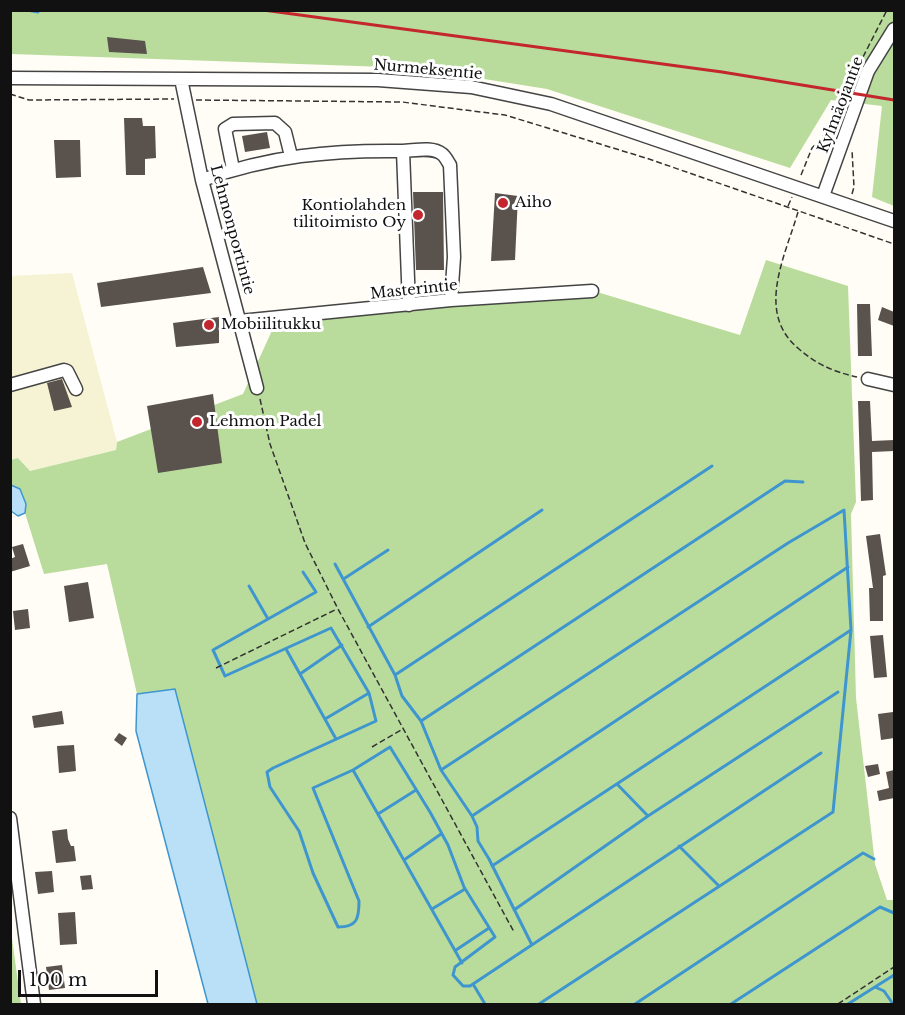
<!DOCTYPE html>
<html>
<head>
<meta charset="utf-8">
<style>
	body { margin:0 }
	#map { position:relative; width:905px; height:1015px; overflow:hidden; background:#fffdf5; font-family:"Libre Baskerville",serif }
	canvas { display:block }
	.frame { position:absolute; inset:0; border:12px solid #111; pointer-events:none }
	.scale { position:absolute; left:18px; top:970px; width:140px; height:27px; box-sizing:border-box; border:3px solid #111; border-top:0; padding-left:8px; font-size:18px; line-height:21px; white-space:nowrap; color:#111; -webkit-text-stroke:4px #fff; paint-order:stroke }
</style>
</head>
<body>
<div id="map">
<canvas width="905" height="1015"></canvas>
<div class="frame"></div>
<div class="scale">100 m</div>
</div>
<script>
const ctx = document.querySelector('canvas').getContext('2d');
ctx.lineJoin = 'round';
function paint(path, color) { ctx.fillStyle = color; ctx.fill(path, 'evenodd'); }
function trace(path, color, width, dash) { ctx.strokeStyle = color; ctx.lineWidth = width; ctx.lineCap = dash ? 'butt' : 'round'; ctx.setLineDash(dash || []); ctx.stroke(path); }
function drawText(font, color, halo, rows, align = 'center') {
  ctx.font = font + ' "Libre Baskerville",serif'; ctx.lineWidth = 6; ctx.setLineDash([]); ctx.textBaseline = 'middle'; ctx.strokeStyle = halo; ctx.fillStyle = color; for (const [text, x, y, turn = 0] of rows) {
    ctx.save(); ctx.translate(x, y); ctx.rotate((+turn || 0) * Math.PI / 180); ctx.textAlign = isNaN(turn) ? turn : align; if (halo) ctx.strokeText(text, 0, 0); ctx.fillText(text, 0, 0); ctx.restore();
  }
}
const farmland = new Path2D(`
	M72 273 117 442 116 450 30 471 18 458 11 460 10 276Z`);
const forest = new Path2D(`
	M11 11H894V206L872 197 882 106 831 100 790 168 547 89 415 68 11 54Z
	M766 260 848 286 856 502 851 514 856 698 875 864 887 900H894V1004H257L175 689 137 694 107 564 44 574 25 513 26 504 20 489 11 485 10 460 18 458 30 471 116 450 117 442 243 394 275 324 597 292 740 335Z
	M11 931 21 1004H11Z`);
const water = new Path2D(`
	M11 485 20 489 26 504 25 513 18 516 11 511Z
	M175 689 257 1004H208L136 731 137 694Z`);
const stream = new Path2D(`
	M27 10 38 12
	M335 564 395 675 402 696 421 721 441 770 472 816 477 827 478 841 489 859 531 943
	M303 572 316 592 213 650 225 676 331 628 369 693 376 721 273 768 267 772 270 787 299 831 313 873 338 927C357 927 359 919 359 901L313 788 353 770 390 747 430 812 448 845 464 887 495 937 455 967 453 975 463 986H470L821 753
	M345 578 388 550
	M249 586 268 619
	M368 627 542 510
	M286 649 336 739
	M300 674 342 645
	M395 675 712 466
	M325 719 369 693
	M421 721 785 481 803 482
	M353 770 462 963
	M441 770 788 543 844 510 851 630 833 812 539 1004
	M617 784 648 816
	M378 814 416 790
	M472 816 848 567
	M679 846 719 886
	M404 860 441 834
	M492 866 851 630
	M432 909 465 889
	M514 910 648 816 838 692
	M456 950 489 928
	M473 984 485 1004
	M875 987 884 991 893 1004
	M635 1004 863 853 874 859
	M731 1004 880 907 894 913
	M848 1004 894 975`);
const building = new Path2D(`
	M107 37 145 41 147 54 109 52Z
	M124 118H142L143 126H155L156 158 145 159V175H126Z
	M267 132 270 148 245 152 242 136Z
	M54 140H80L81 177 56 178Z
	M413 192H443L444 270H416Z
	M495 193 518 196 515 260 491 261Z
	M203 267 211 293 101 307 97 283Z
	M857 304H870L872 356H858Z
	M882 307 894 312V326L878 320Z
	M219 317V343L176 347 173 323Z
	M62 379 72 407 54 411 47 383Z
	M213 394 222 463 158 473 147 406Z
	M858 401H870L872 441 894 440V451L872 452 873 500 861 501Z
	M880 534 886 575 883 576V621H870L869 588H873L866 536Z
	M23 544 30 566 10 572V559L15 557 12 547Z
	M88 582 94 618 69 622 64 586Z
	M28 609 30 628 15 630 13 611Z
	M883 635 887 677 874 678 870 636Z
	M62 711 64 724 34 728 32 716Z
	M893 712 894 738 881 740 878 714Z
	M119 733 127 738 122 746 114 740Z
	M74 745 76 771 59 773 57 746Z
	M878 764 880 774 868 777 865 766Z
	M894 770V798L879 801 877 791 889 788 886 772Z
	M67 829 68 839 71 846H74L76 861 56 863 52 831Z
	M52 871 54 892 38 894 35 872Z
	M91 875 93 889 82 890 80 876Z
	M75 912 77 944 60 945 58 913Z
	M62 965 65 988 49 990 46 967Z`);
const path = new Path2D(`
	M863 57 887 10
	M10 94 29 100 174 99
	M196 100 402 102 505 115 649 159 894 244
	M801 175 812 148 840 117
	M852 194 854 187 852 150
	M788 206 792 197
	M798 212C785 257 755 313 799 349 816 364 834 372 857 377
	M260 399 270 444 305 543 338 609 514 932
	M216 668 337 609
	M372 747 401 730
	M838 1004 894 967`);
const minor = new Path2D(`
	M10 78 378 80 471 87 551 104 894 221
	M181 79 202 180 257 388
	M403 151 409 305
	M233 169 225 129 233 124 275 123 285 132 291 156
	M202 180C271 156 329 150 402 151 413 151 432 146 442 154 445 156 448 162 450 165L454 257 451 300
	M823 196 868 71 894 29
	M240 321 451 300 592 291
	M868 379 894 385
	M10 385 64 370 67 371 76 389
	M10 818 34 1004`);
const rail = new Path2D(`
	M263 10 722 72 894 100`);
const markers = [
	[503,203,6,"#c4262e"],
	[418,215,6,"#c4262e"],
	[209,325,6,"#c4262e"],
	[197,422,6,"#c4262e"]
];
const streetNames = [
	["Nurmeksentie",428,70,5],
	["Kylmäojantie",841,105,-69],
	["Lehmonportintie",232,230,75],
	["Masterintie",414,290,-6]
];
const poiNames = [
	["Aiho",515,203],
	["Kontiolahden",406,206,"right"],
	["tilitoimisto Oy",406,223,"right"],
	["Mobiilitukku",221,325],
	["Lehmon Padel",209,422]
];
paint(farmland, '#f6f3d4');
paint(forest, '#b9dc9c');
paint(water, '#b9e0f7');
trace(water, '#3f96cf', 1.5);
trace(stream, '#3f96cf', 3);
paint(building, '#5a524d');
trace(minor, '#444', 15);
trace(path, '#333', 1.5, [6, 3]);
trace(minor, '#fff', 12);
trace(rail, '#c4262e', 3);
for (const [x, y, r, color] of markers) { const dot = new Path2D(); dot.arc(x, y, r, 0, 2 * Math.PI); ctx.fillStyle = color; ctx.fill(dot); trace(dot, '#fff', 2); }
drawText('15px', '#111', '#fff', streetNames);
drawText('15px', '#111', '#fff', poiNames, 'left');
</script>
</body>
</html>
